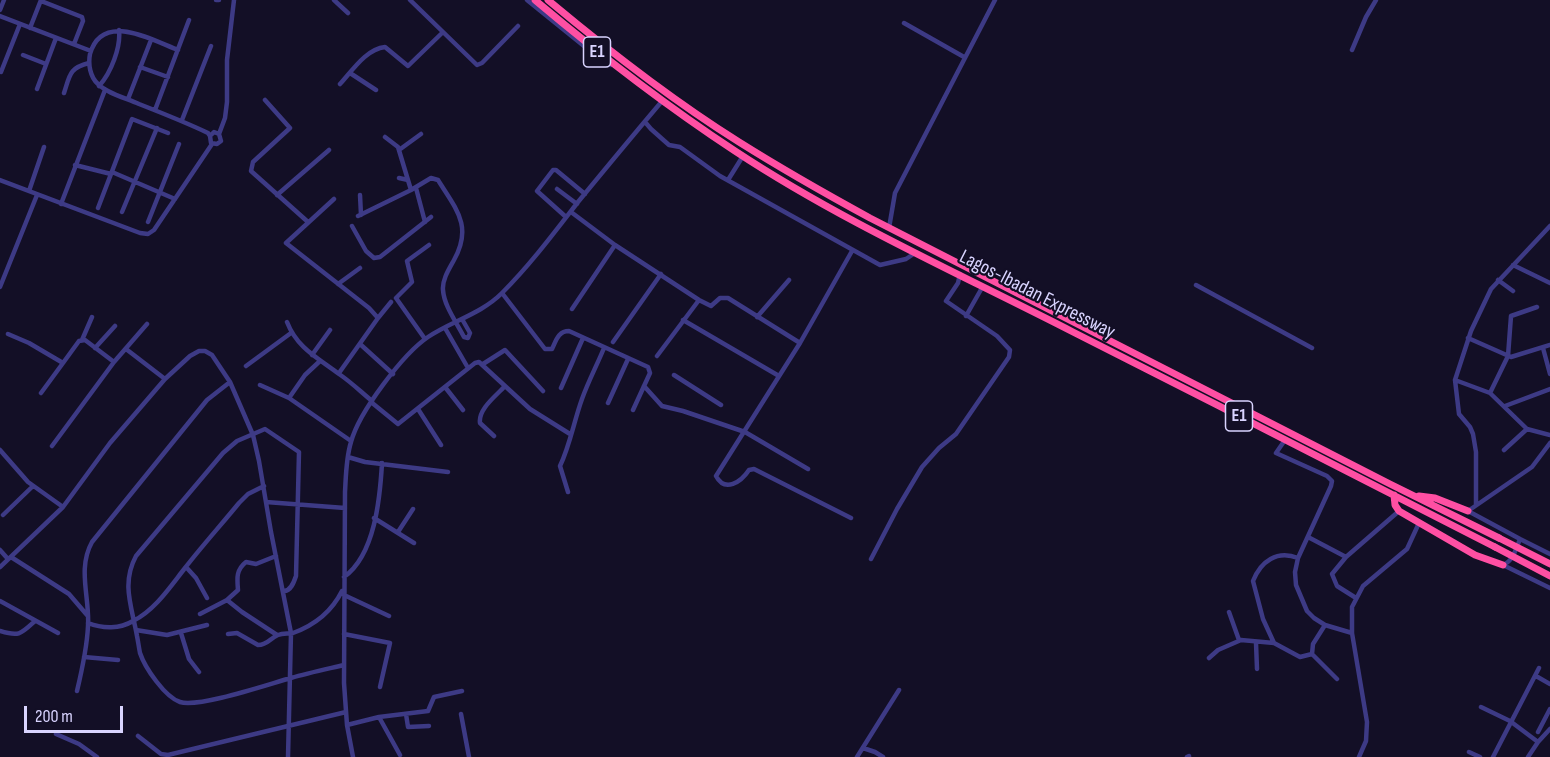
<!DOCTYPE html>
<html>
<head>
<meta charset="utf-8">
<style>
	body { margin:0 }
	#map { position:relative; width:1550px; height:757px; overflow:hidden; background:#130f26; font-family:"Sofia Sans Condensed",sans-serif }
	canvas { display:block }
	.scale { position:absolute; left:24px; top:706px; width:99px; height:27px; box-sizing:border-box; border:3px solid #d9d4ff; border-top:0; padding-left:8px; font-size:18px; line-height:21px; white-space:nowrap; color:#d9d4ff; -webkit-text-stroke:4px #130f26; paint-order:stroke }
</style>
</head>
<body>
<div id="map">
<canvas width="1550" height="757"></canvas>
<div class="scale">200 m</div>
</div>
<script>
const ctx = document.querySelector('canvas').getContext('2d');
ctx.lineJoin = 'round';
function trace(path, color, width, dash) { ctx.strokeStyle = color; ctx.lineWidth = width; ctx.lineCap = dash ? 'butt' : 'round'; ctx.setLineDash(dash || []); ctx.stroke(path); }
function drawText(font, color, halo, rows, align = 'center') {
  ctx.font = font + ' "Sofia Sans Condensed",sans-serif'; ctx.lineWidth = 4.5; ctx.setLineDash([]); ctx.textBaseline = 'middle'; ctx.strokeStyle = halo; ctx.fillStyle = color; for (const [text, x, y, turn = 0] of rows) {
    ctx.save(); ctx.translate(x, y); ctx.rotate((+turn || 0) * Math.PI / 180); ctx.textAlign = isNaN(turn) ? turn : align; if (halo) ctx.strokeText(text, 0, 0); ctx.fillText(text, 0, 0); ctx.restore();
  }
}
const minor = new Path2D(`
	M216 0H219
	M334 0 348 13
	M410 0 477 65 482 63 518 26
	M527 0 600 59 611 65
	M41 1 82 17 83 21 74 44
	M0 10 4 0
	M0 16 91 51
	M904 23 964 57
	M30 28 41 0
	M178 50C152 40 102 11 90 54 88 64 90 77 98 84 108 94 126 98 139 104 162 113 185 122 208 133L210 136
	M1352 50 1366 17 1376 0
	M23 55 46 64
	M140 67 168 77
	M1 72 20 24
	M350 73 376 90
	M340 84C352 71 366 49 385 47L408 66 442 33
	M99 86C111 73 121 47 119 30
	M37 89 56 38
	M64 93C70 75 69 68 89 63
	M128 99 151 40
	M265 100 290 128 253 162 251 171 308 222
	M155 110 189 20
	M182 120 211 46
	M645 122 651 129 669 145 680 147 720 176 880 265 906 259 915 253
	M219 134 214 132 210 136 211 143 217 144 221 141 219 134 225 118 227 102V60L234 0
	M385 137 398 147 411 190
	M399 150 421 134
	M75 165 111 174
	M112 172 175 199
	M399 178 408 180
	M0 180 140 233 148 234 154 230 212 144
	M728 180 743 156
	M416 188 425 222
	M557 189 577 204
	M29 191 44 147
	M277 195 329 150
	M360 195 361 215
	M334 199 286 243 369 308 378 318 339 373
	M61 204 105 90
	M98 208 132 119 168 133
	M122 212 157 128
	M571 212 615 245 699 300 711 306 720 298H728L800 343
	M358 216 411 190 431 178 438 180C456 209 473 226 454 260 449 269 442 280 443 290 444 306 457 323 464 337L468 338 470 333 462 319
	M566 217 537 191 553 170H556L585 194
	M148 222 179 144
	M352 226 366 251 374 258 380 257 431 217
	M889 228 895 193 995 0
	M1513 265 1550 283
	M1498 280 1513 291
	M338 284 360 268
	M1196 285 1312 348
	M0 287 37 195
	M502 293 545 349H552C556 341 558 331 569 331L648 367 650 373 633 410
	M572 309 615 245
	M966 316 983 286
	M757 317 789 280
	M378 318 391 302
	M683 320 779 376
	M287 322C297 348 318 358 339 374 351 382 361 392 372 401
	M445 328 468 368
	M8 334 29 343 63 363 79 341 85 340 114 362
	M1468 338 1511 357 1550 345
	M425 339 396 298 412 282 407 261 429 245
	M82 340 92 317
	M613 342 661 274
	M360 344 393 374
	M95 348 115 326
	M1543 348 1550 374
	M126 349 165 379
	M312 355 330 330
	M657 356 699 300
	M483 364 505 350 543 391
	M246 366 291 333
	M674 375 721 405
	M1455 380 1490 393 1527 429 1550 435
	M260 385 289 398 351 441
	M644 386 662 406 683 411 745 432 808 469
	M445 387 463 410
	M561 388 583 338
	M41 393 63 363
	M1490 393 1508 356 1511 316 1537 307
	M289 398 305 375 320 361
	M371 402 398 424 475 363 479 362 530 409 570 434
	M608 403 628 359
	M1505 406 1550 389
	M418 409 441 445
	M494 436 480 423C478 409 496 396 505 386
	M1285 440 1276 453 1327 476 1332 481 1331 486 1298 558 1295 572 1296 585 1307 611 1314 618 1325 625 1352 633
	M1550 443 1532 467 1468 511 1520 539C1516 549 1513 561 1503 565L1550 588
	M52 446 114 362 147 324
	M0 450 28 482 63 507
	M1504 450 1527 429
	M348 457 365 462 448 472
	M568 492 560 466C570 445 574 421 582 399 588 382 597 365 604 348
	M266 502 345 508
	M1476 504V452L1473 434 1470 427 1459 414 1455 380 1471 331 1491 289 1550 226
	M3 515 33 486
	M374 518 414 543
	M851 518 754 469 749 470C741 482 725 493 716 476L800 343 852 251
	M398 532 413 509
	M1308 537 1346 557
	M1520 539 1550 554
	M0 550 8 559
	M11 557 69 594 87 615
	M871 559 897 509 922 467 939 448 956 434 1009 357 1010 350 997 336 946 301 958 283 960 274
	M0 567 63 507 110 443 165 379 190 356 199 351H205L212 355 230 382 253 435 259 461 271 532 291 633 288 757
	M186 567 196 578 207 598
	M344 577C375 555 380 498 382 463
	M284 591C291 591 294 582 296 576L299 452 265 429 237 441 223 453 136 556C121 584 132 607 137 636 138 641 139 648 140 653 145 668 165 697 180 702 199 708 269 684 291 678 308 673 327 669 344 665
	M344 595 389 616
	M1356 598 1337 586 1332 574 1346 557 1399 511
	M227 600 238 590C237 578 236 570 246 562L256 564 276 556
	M0 601 58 633
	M1229 612 1239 640
	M200 614 227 600 242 612 277 635
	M88 623C103 629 120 629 133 621 155 610 170 587 185 568 202 546 221 525 239 503L248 494 264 486
	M1325 625 1313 644 1312 654 1337 679
	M136 630 167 635 207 625
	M0 631C19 637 21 634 35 621
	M181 633 189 659 199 672
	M228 634 237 633 258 645C268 645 270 638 278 635 283 633 288 634 293 633 315 625 332 611 342 591
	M344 634 390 643 380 687
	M1256 643 1257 669
	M1274 643 1263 619 1253 581C1261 561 1277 550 1298 558
	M84 657 118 660
	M1209 658 1218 650 1241 640 1274 643 1300 657 1312 654
	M1536 676 1550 684
	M77 691C82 670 87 648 88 626 90 598 77 569 92 542L207 400 230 382
	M1481 707 1510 721 1538 742 1550 729
	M406 714 408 727 429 726
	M461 714 469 757
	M379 717 428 711 434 697 462 691
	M347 725 379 717 400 755
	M1538 732 1550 709
	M56 734 79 744 97 757
	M138 736 161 754 168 755 346 712
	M863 748 875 752 883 757
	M1469 752 1480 757
	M353 757 347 725 344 683 345 492C346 475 346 458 351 442 359 412 403 354 428 337 452 321 481 314 502 293 530 265 554 233 578 202 606 168 634 134 663 100
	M857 757 899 690
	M1187 757 1189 756
	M1359 757 1366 741 1367 722 1352 633V607L1363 586 1407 549 1419 523
	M1493 757 1539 668
	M1528 757 1538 742`);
const highway = new Path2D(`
	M535 0C599 54 665 105 735 151 841 221 960 274 1073 332 1214 403 1355 475 1495 547
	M548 0C609 51 672 100 739 142 782 169 826 194 870 218L1390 484 1499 538
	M1394 495 1395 505 1399 511 1475 555 1503 565
	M1419 496 1435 498 1468 511`);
const highwayBridge = new Path2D(`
	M1499 538 1550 564
	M1495 547 1550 576`);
const shields = [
	[597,52,27],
	[1239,416,27]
];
const shieldNames = [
	["E1",597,52],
	["E1",1239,416]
];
const streetNames = [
	["Lagos-Ibadan Expressway",1037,295,27]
];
trace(minor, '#3d3a85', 4.5);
trace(highway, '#ff4fa3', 7);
trace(highwayBridge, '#ff4fa3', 7);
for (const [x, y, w] of shields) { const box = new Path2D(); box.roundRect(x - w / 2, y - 15, w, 30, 4.5); ctx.fillStyle = '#130f26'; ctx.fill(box); trace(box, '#d9d4ff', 1.5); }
drawText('bold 18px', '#d9d4ff', null, shieldNames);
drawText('20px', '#d9d4ff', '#130f26', streetNames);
</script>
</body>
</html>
